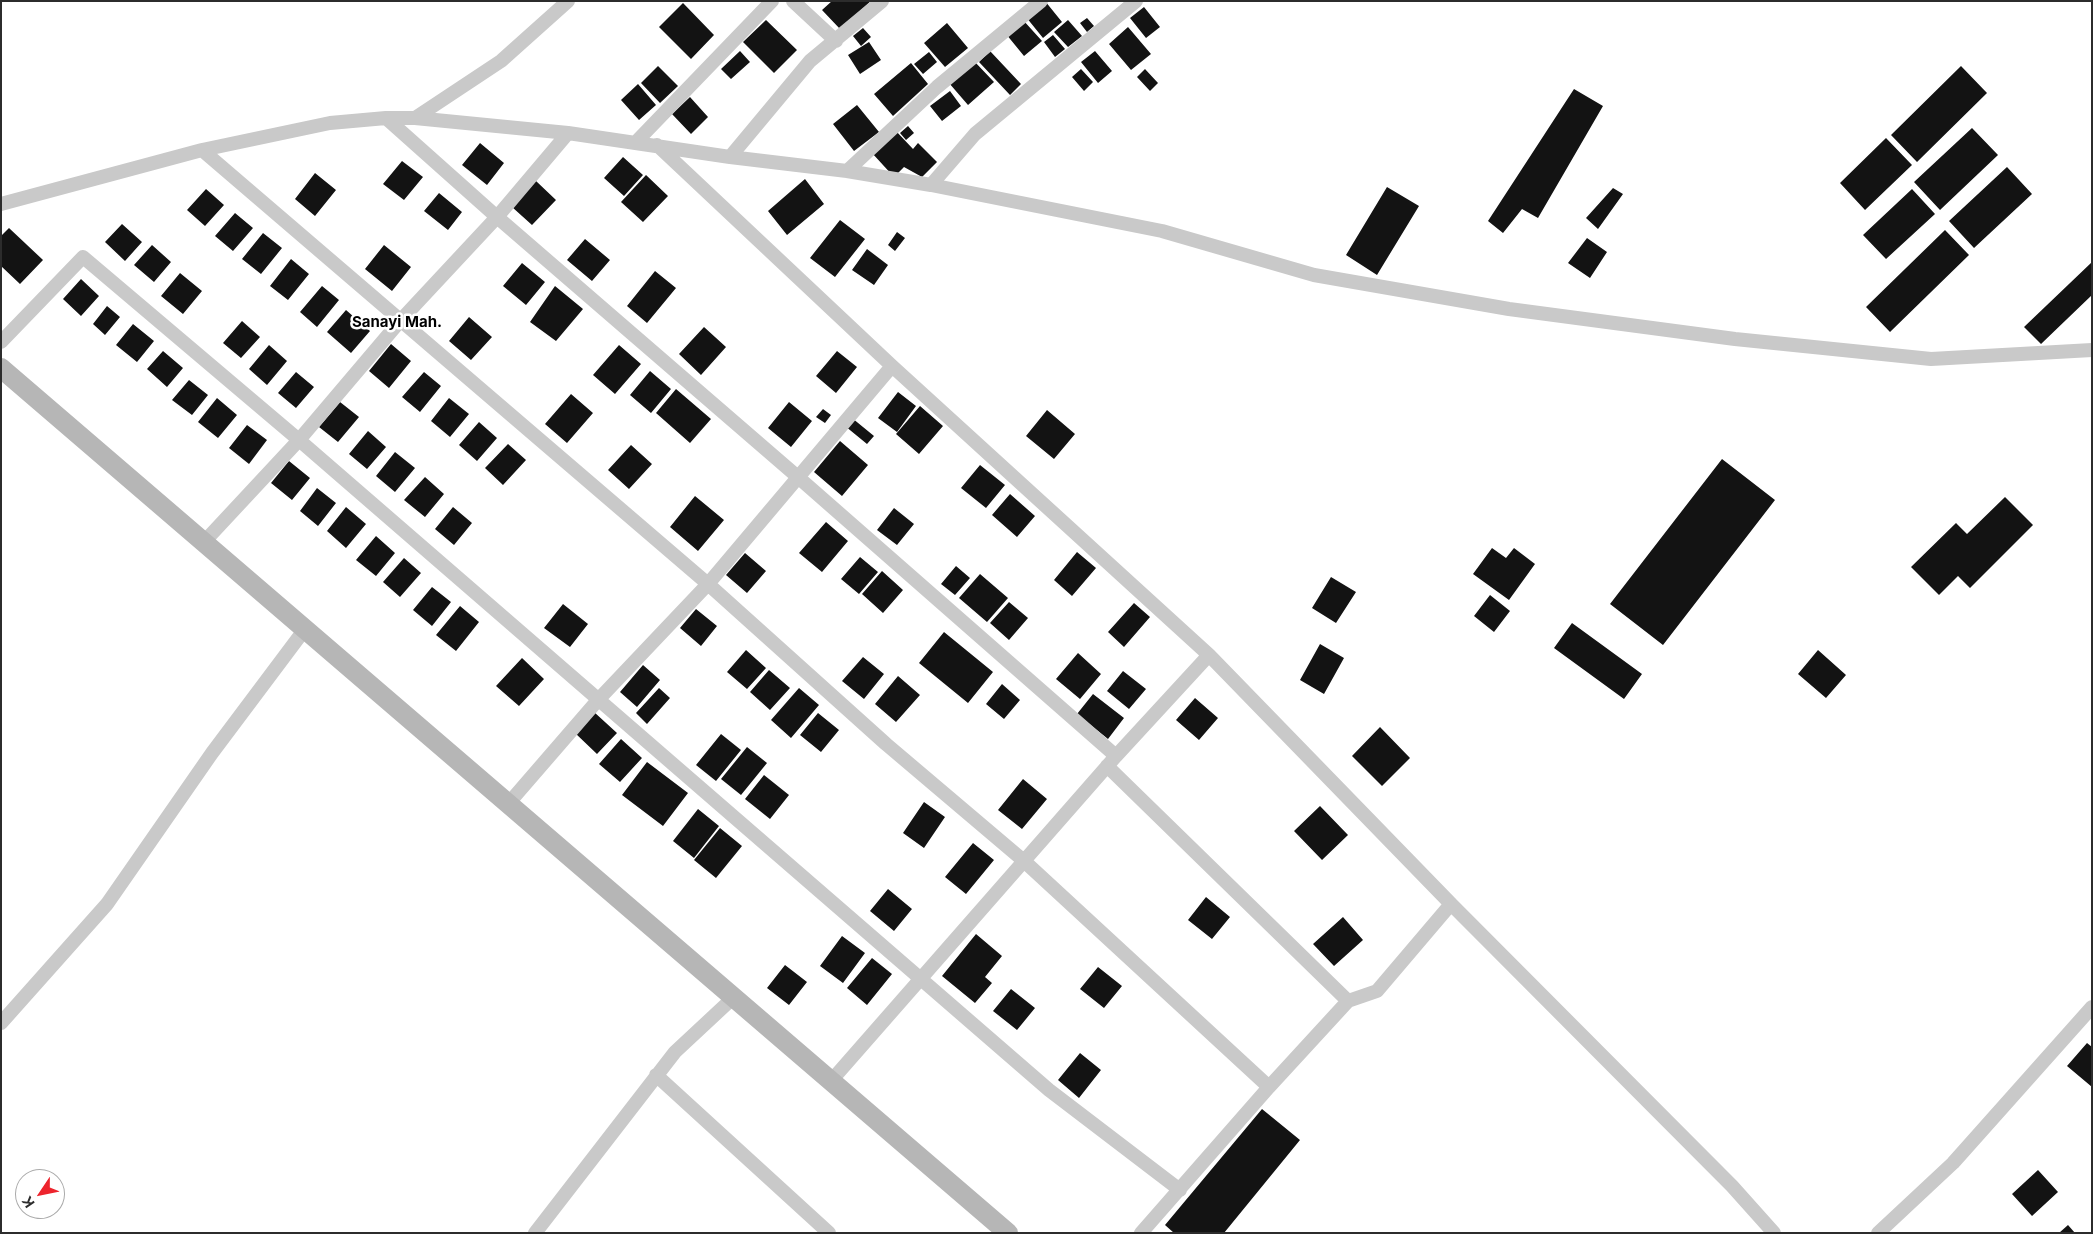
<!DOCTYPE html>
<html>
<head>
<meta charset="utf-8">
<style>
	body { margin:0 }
	#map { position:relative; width:2093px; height:1234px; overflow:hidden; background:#fff; font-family:Inter,sans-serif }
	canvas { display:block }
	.frame { position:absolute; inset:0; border:2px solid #2c2c2c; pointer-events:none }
	.north { position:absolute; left:15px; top:1169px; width:50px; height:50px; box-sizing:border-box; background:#fff; border:1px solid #ababab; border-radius:50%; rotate:236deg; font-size:14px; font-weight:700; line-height:20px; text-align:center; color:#2c2c2c }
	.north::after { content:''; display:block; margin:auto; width:18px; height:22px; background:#ed242d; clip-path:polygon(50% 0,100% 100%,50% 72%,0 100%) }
</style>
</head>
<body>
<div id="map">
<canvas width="2093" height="1234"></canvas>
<div class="frame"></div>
<div class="north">K</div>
</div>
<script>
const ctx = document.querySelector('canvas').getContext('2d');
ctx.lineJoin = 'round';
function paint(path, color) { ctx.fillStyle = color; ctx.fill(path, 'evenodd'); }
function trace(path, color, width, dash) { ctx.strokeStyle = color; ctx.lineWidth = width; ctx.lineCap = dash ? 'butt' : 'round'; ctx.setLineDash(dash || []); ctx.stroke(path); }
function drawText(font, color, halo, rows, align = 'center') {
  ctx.font = font + ' Inter,sans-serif'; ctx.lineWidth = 5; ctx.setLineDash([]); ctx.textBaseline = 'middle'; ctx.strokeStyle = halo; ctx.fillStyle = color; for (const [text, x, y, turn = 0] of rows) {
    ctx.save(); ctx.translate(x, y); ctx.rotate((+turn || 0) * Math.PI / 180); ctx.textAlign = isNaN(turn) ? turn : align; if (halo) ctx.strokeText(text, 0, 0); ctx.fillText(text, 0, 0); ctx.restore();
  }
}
const building = new Path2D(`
	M832 1H871L840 29 822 10Z
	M1045 1 1062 22 1043 38 1026 17Z
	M683 3 714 35 691 59 659 27Z
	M1144 7 1160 27 1146 38 1130 18Z
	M1087 18 1094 26 1087 32 1080 23Z
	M766 20 797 50 774 73 743 42Z
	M1023 20 1042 41 1024 56 1006 34Z
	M1068 20 1082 36 1068 47 1054 32Z
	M947 23 968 48 945 67 924 43Z
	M1128 27 1151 54 1131 70 1109 44Z
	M863 28 871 37 861 46 853 36Z
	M1053 35 1065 49 1055 57 1044 42Z
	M869 42 881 60 860 74 848 55Z
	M740 51 750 62 731 79 721 69Z
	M990 51 1021 84 1010 95 979 62Z
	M1095 51 1112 71 1098 83 1081 62Z
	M929 52 937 62 923 74 914 64Z
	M974 61 994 82 968 105 949 83Z
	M911 63 928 84 893 116 874 94Z
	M658 66 678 86 660 103 641 83Z
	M1961 66 1987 93 1917 162 1891 135Z
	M1081 69 1093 82 1084 91 1072 77Z
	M1145 69 1158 83 1150 91 1137 77Z
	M638 84 656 105 639 120 621 100Z
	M1574 89 1603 106 1538 218 1522 209 1503 233 1488 221Z
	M950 91 961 106 942 121 930 106Z
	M690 97 708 117 691 134 672 114Z
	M857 105 879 132 854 151 833 124Z
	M908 126 914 133 906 140 900 133Z
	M1972 128 1998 155 1940 210 1914 182Z
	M895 130 913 149 918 143 937 162 922 177 904 167 894 177 872 153Z
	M1886 138 1912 165 1865 210 1840 183Z
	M480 143 504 163 487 185 462 165Z
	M623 157 643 175 624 196 604 178Z
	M402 161 423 177 404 200 383 184Z
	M2007 167 2032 194 1974 248 1949 221Z
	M315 173 336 190 315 216 295 199Z
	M646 175 668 196 643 222 621 202Z
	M805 179 824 204 787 235 768 211Z
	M536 181 556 200 532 225 512 207Z
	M1387 187 1419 206 1377 275 1346 255Z
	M1613 188 1623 194 1598 229 1586 218Z
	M206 189 224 205 205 226 187 210Z
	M1912 189 1935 214 1886 259 1863 235Z
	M439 193 462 212 448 230 424 211Z
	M235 213 253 228 233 251 215 236Z
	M840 220 865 239 835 277 810 258Z
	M122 224 142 242 125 261 105 242Z
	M9 228 43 260 20 284 1 266V236Z
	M1945 230 1969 255 1890 332 1866 307Z
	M897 232 905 238 895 251 888 245Z
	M263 233 282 248 261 274 242 259Z
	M1587 238 1607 252 1590 278 1568 263Z
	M585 239 610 260 592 281 567 260Z
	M152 245 171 262 154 282 134 265Z
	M384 245 411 267 392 291 365 269Z
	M867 249 888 265 874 285 852 270Z
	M291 259 309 274 288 300 270 286Z
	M2092 262V295L2041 344 2024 327Z
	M522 263 545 282 526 305 503 286Z
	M655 271 676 288 647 323 627 306Z
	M180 273 202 291 183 314 161 296Z
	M81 279 99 296 81 316 63 299Z
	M322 286 339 300 317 327 300 312Z
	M555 286 583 309 556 341 530 322Z
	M107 306 120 317 105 335 93 324Z
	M346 310 370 331 351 353 327 332Z
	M469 317 492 337 471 360 449 341Z
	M242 321 260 337 241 358 223 343Z
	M133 324 154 341 137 362 116 345Z
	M704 327 726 347 701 375 679 354Z
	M391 344 411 361 389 388 369 371Z
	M269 345 287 361 267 385 249 369Z
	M619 345 641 364 615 394 593 375Z
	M163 351 183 368 167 387 147 369Z
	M837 351 857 367 836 393 816 376Z
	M650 371 671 389 651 413 630 395Z
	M296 372 314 387 296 408 278 393Z
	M424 372 441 386 420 412 402 397Z
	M189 380 208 395 192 415 172 400Z
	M676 389 711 419 690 443 656 413Z
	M898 392 916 406 897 432 878 418Z
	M571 394 593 413 567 443 545 424Z
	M217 398 237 415 218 438 198 422Z
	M449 398 469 414 450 437 431 421Z
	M340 402 359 417 338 442 319 427Z
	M789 402 812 421 791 447 768 428Z
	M920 406 943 426 919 454 896 434Z
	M823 409 831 415 825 423 816 417Z
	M1047 410 1075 434 1054 459 1026 436Z
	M852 418 874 436 867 444 845 426Z
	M479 422 497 438 477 461 459 445Z
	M247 425 267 440 249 464 229 448Z
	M368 431 386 447 367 469 349 454Z
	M840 441 868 465 842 496 814 472Z
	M508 444 526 460 503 485 485 468Z
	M631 445 652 464 629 489 608 470Z
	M395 452 415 468 395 492 376 476Z
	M1722 459 1775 500 1663 645 1610 604Z
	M289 461 310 478 292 500 271 483Z
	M980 465 1005 485 986 508 961 488Z
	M425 477 444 494 425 517 404 500Z
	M317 488 336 503 318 526 300 511Z
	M1010 494 1035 516 1017 537 992 515Z
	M695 496 724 520 698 551 670 527Z
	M2005 497 2033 525 1970 588 1958 576 1939 595 1911 567 1956 523 1967 534Z
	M346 507 366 524 346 548 327 531Z
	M453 507 472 523 454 545 435 529Z
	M894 508 914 524 897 545 877 530Z
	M826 522 848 541 822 572 799 553Z
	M376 536 395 553 376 576 356 560Z
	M1492 548 1506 558 1514 548 1535 564 1509 600 1473 574Z
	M1077 552 1096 568 1072 596 1054 580Z
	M745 553 766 571 747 593 726 575Z
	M860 557 878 572 859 594 841 579Z
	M404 558 421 573 400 597 383 582Z
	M956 566 970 578 955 595 941 584Z
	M882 571 903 590 883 613 862 594Z
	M980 574 1008 598 987 622 959 598Z
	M1331 577 1356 592 1336 623 1312 608Z
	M432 587 451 602 432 626 413 610Z
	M1490 595 1510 611 1494 632 1474 616Z
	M1009 602 1028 618 1009 640 990 623Z
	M1134 603 1150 617 1124 647 1108 632Z
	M563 604 588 624 570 647 544 628Z
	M460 606 479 622 456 651 436 635Z
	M696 609 717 626 701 646 680 628Z
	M1572 623 1642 674 1624 699 1554 648Z
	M944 632 993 672 968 703 919 663Z
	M1320 644 1344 658 1324 694 1300 680Z
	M746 650 766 668 747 689 727 672Z
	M1818 650 1846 675 1826 698 1798 674Z
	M1078 653 1101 674 1080 699 1056 679Z
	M863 657 884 674 864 699 842 681Z
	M522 658 544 679 519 706 496 686Z
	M643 665 660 680 637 707 620 692Z
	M769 670 790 688 770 710 750 692Z
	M1123 671 1146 689 1129 709 1107 691Z
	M898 676 920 695 896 722 875 704Z
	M1002 684 1020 700 1004 719 986 704Z
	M659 688 670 698 647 724 636 713Z
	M799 688 819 705 791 738 771 720Z
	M1093 694 1124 718 1108 739 1077 714Z
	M1195 698 1218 718 1199 740 1176 720Z
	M594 712 617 733 597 754 575 733Z
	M818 713 839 730 821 752 800 735Z
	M1380 727 1410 758 1382 786 1352 756Z
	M721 734 741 750 716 781 696 765Z
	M621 739 642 758 620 782 599 764Z
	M747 747 767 763 741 795 721 779Z
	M647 762 688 793 663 826 622 795Z
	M764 775 789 795 770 819 745 799Z
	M1023 779 1047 799 1022 829 998 810Z
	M924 802 945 817 924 848 903 833Z
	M1320 806 1348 835 1322 860 1294 831Z
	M698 809 719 826 694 858 673 841Z
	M720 828 742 846 716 878 694 860Z
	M973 843 994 860 966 894 945 877Z
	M888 889 912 909 894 931 870 911Z
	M1206 897 1230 917 1212 939 1188 920Z
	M1343 917 1363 940 1334 966 1313 944Z
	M976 934 1002 956 985 977 992 983 975 1003 942 976Z
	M842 936 865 953 843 983 820 966Z
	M872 958 892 974 867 1005 847 988Z
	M785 965 807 982 789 1005 767 988Z
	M1098 967 1122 986 1104 1008 1080 989Z
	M1011 989 1035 1008 1017 1030 993 1011Z
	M2087 1043 2092 1047V1087L2067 1066Z
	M1080 1053 1101 1070 1079 1098 1058 1080Z
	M1262 1109 1300 1140 1224 1233H1174L1165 1225Z
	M2038 1170 2058 1192 2032 1216 2012 1194Z
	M2068 1225 2075 1233H2059Z`);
const minor = new Path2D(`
	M793 1 836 41
	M386 118 497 217 799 478 1116 756
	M415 118 501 61 568 1
	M636 142 772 1
	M657 145 892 366 1209 655 1451 904 1377 991 1348 1001 1269 1087
	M202 150 708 584 886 744 1024 861 1269 1087 1141 1233
	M730 157 810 61 882 1
	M847 171 937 87 1041 1
	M931 185 975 134 1136 1
	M1 204 202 150 330 123 386 118H415L568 133 730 157 847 171 931 185 1162 231 1314 275 1509 309 1735 339 1931 359 2092 350
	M1 342 83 257 299 440 1049 1090 1180 1190
	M204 542 299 440 400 321 497 217 568 133
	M1107 766 1348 1001
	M508 804 598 700 708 584 892 366
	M1451 904 1732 1186 1774 1233
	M1 1023 107 904 212 753 305 629
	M656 1075 829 1233
	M831 1081 1116 756 1209 655
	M535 1233 675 1052 734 997
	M1878 1233 1953 1163 2092 1007`);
const secondary = new Path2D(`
	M1 368 1008 1233`);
const neighbourhoodNames = [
	["Sanayi Mah.",397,322]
];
paint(building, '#131313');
trace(minor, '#c9c9c9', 14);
trace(secondary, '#b6b6b6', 20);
drawText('bold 15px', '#000', '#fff', neighbourhoodNames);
</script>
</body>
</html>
